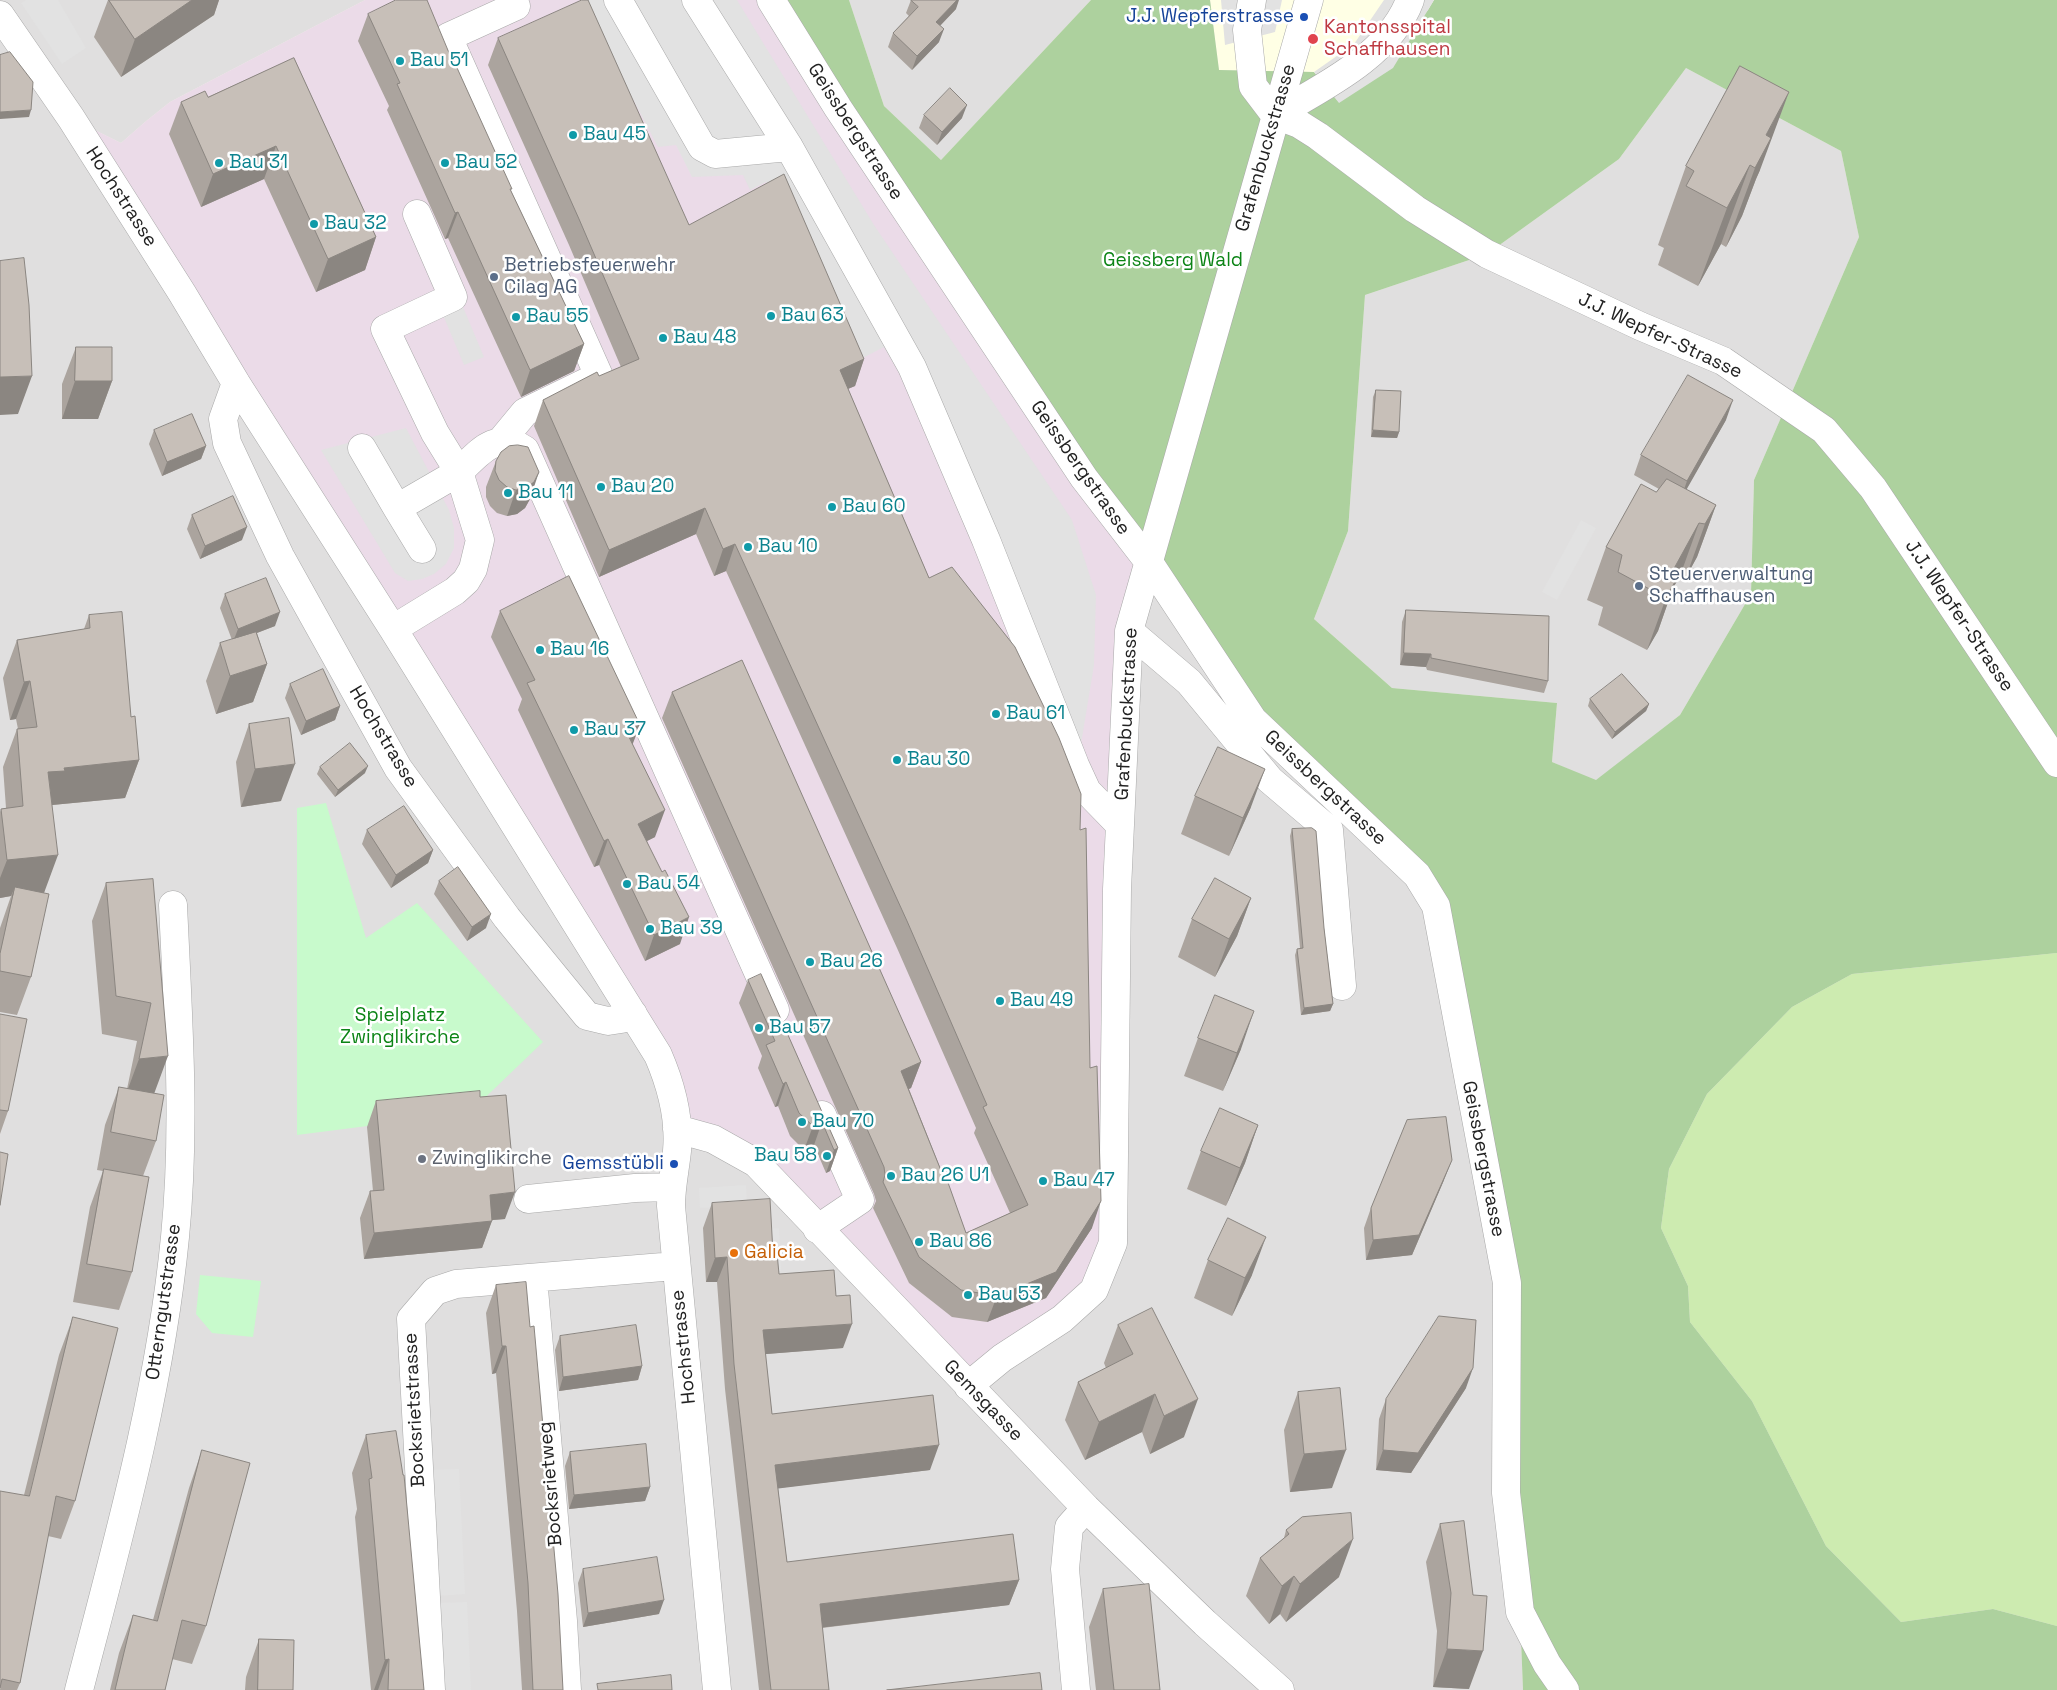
<!DOCTYPE html>
<html>
<head>
<meta charset="utf-8">
<style>
	body { margin:0 }
	canvas { display:block; background:#f2efe9 }
</style>
</head>
<body>
<canvas width="2057" height="1690"></canvas>
<script>
const ctx = document.querySelector('canvas').getContext('2d');
ctx.lineJoin = 'round';
function paint(path, color) { ctx.fillStyle = color; ctx.fill(path, 'evenodd'); }
function trace(path, color, width, dash) { ctx.strokeStyle = color; ctx.lineWidth = width; ctx.lineCap = dash ? 'butt' : 'round'; ctx.setLineDash(dash || []); ctx.stroke(path); }
function drawText(font, color, halo, rows, align = 'center') {
  ctx.font = font + ' "Space Grotesk",sans-serif'; ctx.lineWidth = 5; ctx.setLineDash([]); ctx.textBaseline = 'middle'; ctx.strokeStyle = halo; ctx.fillStyle = color; for (const [text, x, y, turn = 0] of rows) {
    ctx.save(); ctx.translate(x, y); ctx.rotate((+turn || 0) * Math.PI / 180); ctx.textAlign = isNaN(turn) ? turn : align; if (halo) ctx.strokeText(text, 0, 0); ctx.fillText(text, 0, 0); ctx.restore();
  }
}
const residential = new Path2D(`
	M0 0H365L170 102 145 122 121 143 72 119 1117 889 1148 561 1417 875 1507 1283 1523 1690H0Z
	M849 0H1091L941 160 884 106Z
	M1686 68 1841 151 1859 237 1754 480 1751 594 1680 715 1596 781 1552 762 1557 703 1392 688 1314 619 1348 531 1365 295 1487 254 1619 159Z`);
const industrial = new Path2D(`
	M365 0H771L1148 561 1129 631 1113 1243 1094 1290 968 1386 817 1229 696 1133 669 1084 71 118 121 143 145 122 170 102Z`);
const education = new Path2D(`
	M1210 0H1434L1339 103 1314 72 1219 70Z`);
const grass = new Path2D(`
	M2057 953V1626L1993 1609 1901 1622 1826 1546 1752 1401 1690 1322 1688 1286 1661 1228 1669 1169 1707 1094 1792 1007 1852 974Z`);
const forest = new Path2D(`
	M771 0H849L884 106 941 160 1091 0H1210L1219 70 1314 72 1339 102 1428 10 1434 0H2057V953L1852 974 1792 1007 1707 1094 1669 1169 1661 1228 1688 1286 1690 1322 1752 1401 1826 1546 1901 1622 1993 1609 2057 1626V1690H1523L1507 1283 1436 906 1253 720ZM1686 68 1841 151 1859 237 1754 480 1751 594 1680 715 1596 780 1552 762 1557 703 1392 688 1314 619 1348 531 1365 295 1487 254 1619 159Z`);
const park = new Path2D(`
	M326 803 366 938 417 903 543 1042 469 1113 297 1135V808Z
	M200 1275 261 1281 253 1337 212 1333 196 1314Z`);
const parking = new Path2D(`
	M26 0H58L86 48 62 64 21 3Z
	M581 0H737L874 225 1072 520 1096 595 1094 665 1079 756 1001 547 884 347 853 363 826 311 766 182 750 190 743 175 692 177 676 145 658 147Z
	M1221 0H1282L1275 32 1225 45Z
	M1384 0H1434L1393 68 1339 103 1314 72 1354 44Z
	M463 307 484 357 464 365 443 315Z
	M406 428 449 510 454 528V548L446 564 434 574 422 579 408 581 395 573 321 450Z
	M1581 520 1596 528 1557 600 1542 592Z
	M746 1185 747 1205 700 1208 699 1188Z
	M779 1228 781 1271 766 1272 764 1229Z
	M459 1469 465 1594 437 1596 429 1470Z
	M467 1602 471 1690H442L438 1603Z`);
const minor = new Path2D(`
	M618 0 702 147 715 154 789 147
	M696 0 789 147 912 367 986 540 1075 765 1087 791 1120 825
	M771 0 838 108 1084 478 1148 561 1253 720 1417 875 1436 906 1507 1283 1506 1493 1520 1612 1547 1664 1565 1690
	M1252 0 1247 30 1253 86 1275 115
	M0 15 71 118 182 293 236 383 393 629 658 1055C671 1085 680 1118 677 1151 675 1170 671 1187 671 1206L717 1690
	M1275 115 1299 124 1318 136 1415 209 1487 254 1640 326 1723 361 1824 430 1873 488 2057 763
	M1275 115C1323 87 1390 55 1410 0
	M236 383 223 419 227 443 280 556 398 768 507 918 587 1016 608 1021 621 1019 633 1014
	M501 441 525 412 599 376 448 37 516 6
	M362 448 397 508 459 472 435 433 385 329 453 297 417 214
	M397 508 422 549
	M393 629 455 591 466 581 473 569 480 540 459 472C480 452 495 430 525 450L775 1010
	M1129 631 1189 682 1270 780 1329 830 1342 986
	M677 1129 713 1139 756 1163 1086 1508 1205 1623 1280 1690
	M528 1199 635 1188 671 1187
	M817 1229 860 1200 822 1115
	M533 1278 563 1621 567 1690
	M968 1386 1002 1358 1062 1319 1094 1290 1113 1243 1117 889 1129 631 1309 0
	M79 1690C118 1540 160 1391 175 1237 186 1126 178 1015 173 905
	M431 1690 411 1319 435 1291 456 1284 675 1266
	M1076 1690 1065 1569 1069 1527 1086 1508`);
const wall = new Path2D(`
	M108 0H219L214 15 121 77 94 37Z
	M911 0 956 9 940 26 939 42 912 70 888 47 893 33 909 16 906 13Z
	M368 14 452 60 511 191 584 344 574 371 521 397 448 238 445 239 387 110 389 106 358 41Z
	M498 38 689 225 864 359 855 386 848 389 929 578 1080 830 1092 1228 1046 1298 987 1322 952 1317 909 1283 873 1208 876 1201 874 1194 662 718 672 692 921 1062 911 1088 909 1089 966 1233 1010 1213 974 1133 976 1128 897 948 726 571 714 576 696 534 599 577 534 426 543 400 621 367 569 245 488 65Z
	M294 58 376 237 365 270 316 292 264 179 201 207 169 134 181 102 208 97Z
	M1740 66 1760 170 1756 179 1742 216 1726 247 1721 244 1698 286 1658 265 1664 248 1658 245 1686 166Z
	M924 115 962 118 937 145 919 128Z
	M76 347 112 381 98 419H62V384Z
	M1376 390 1399 432 1397 438 1371 437 1373 397Z
	M1726 420 1686 489 1716 505 1697 557 1686 577 1680 576 1673 588 1658 631 1647 650 1598 625 1603 607 1587 600 1606 547 1659 489 1634 475 1641 455Z
	M154 430 206 446 201 459 162 476 149 444Z
	M496 461 530 499 525 508 517 514 507 516 497 513 490 506 486 497V487Z
	M192 515 242 540 200 559 187 529Z
	M225 594 275 626 257 633 267 664 253 702 216 714 206 681 220 643 232 640 220 608Z
	M1406 610 1548 681 1544 693 1427 670 1426 667 1400 665 1402 622Z
	M500 611 640 725 632 744 655 837 647 841 680 944 645 961 599 865 594 867 550 777 518 710 522 699 491 637Z
	M89 615 131 717 139 760 125 798 52 805 44 893H43L31 977 17 1015 0 1012V928L11 896 0 898V812L1 809 6 808 3 767 17 729H18L16 719 10 720 3 678 17 640 84 629Z
	M290 684 340 706 335 720 301 735 285 698Z
	M1590 699 1649 704 1646 711 1612 739 1588 706Z
	M249 724 281 801 241 807 236 762Z
	M320 767 365 773 335 797 317 774Z
	M1195 796 1251 807 1229 856 1181 834Z
	M1292 829 1324 928 1333 1004 1330 1011 1301 1015 1295 955 1297 949 1300 948 1290 836Z
	M367 830 433 850 428 863 391 888 362 844Z
	M153 879 154 1094 156 1141 143 1176 132 1272 119 1310 73 1302 90 1207 103 1171 97 1170 105 1125 119 1087 127 1089 137 1041 102 1034 92 921 106 883Z
	M439 881 486 928 467 941 434 894Z
	M1251 898 1237 936 1215 977 1178 957 1192 919Z
	M748 980 838 1148 830 1171 826 1173 814 1145 804 1150 790 1136 778 1106 775 1107 758 1068 762 1056 739 1003Z
	M0 1014 8 1111 0 1134Z
	M1198 1038 1241 1049 1223 1091 1184 1076Z
	M480 1097 505 1219 492 1220 482 1248 364 1259 360 1218 370 1191H373L367 1127 376 1101Z
	M1258 1125 1245 1163 1226 1206 1187 1189 1201 1151Z
	M1444 1180 1412 1255 1366 1260 1364 1228 1371 1208Z
	M712 1203 773 1253 779 1274 836 1296 843 1348 765 1354 772 1414 930 1470 778 1488 787 1562 1019 1580 1009 1605 822 1628 829 1690H759L725 1389 717 1282H706L703 1228Z
	M1208 1260 1252 1275 1232 1316 1194 1298Z
	M496 1285 563 1690H522L517 1611 496 1373 492 1374 486 1313Z
	M73 1317 75 1501 61 1539 48 1536 20 1683 17 1690H0L24 1495 59 1355Z
	M1118 1325 1184 1437 1150 1454 1142 1432 1085 1460 1065 1420 1078 1382 1106 1368 1104 1363Z
	M560 1336 642 1366 638 1380 559 1391 555 1350Z
	M1466 1388 1411 1473 1376 1470 1379 1419 1386 1399Z
	M1298 1392 1332 1488 1290 1492 1284 1430Z
	M366 1435 424 1690H371L355 1517 357 1509 352 1473Z
	M202 1450 206 1626 192 1664 172 1659 165 1690H110L119 1653 133 1615 153 1620 189 1488Z
	M570 1452 650 1487 645 1501 569 1509 565 1466Z
	M1440 1524 1469 1689 1433 1687 1437 1631 1426 1562Z
	M1286 1530 1339 1577 1286 1622 1280 1614 1269 1624 1246 1596 1260 1558 1284 1538Z
	M583 1569 659 1614 583 1627 578 1583Z
	M1103 1589 1160 1690H1096L1089 1627Z
	M259 1639 293 1690H245L246 1677Z`);
const shadedWall = new Path2D(`
	M192 0H219L214 15 121 77 135 39Z
	M957 0H959L956 9 931 35 936 22Z
	M944 29 939 42 912 70 917 56Z
	M1789 92 1760 170 1756 179 1742 216 1726 247 1755 168 1766 135Z
	M967 105 962 118 937 145 942 132Z
	M31 110 29 117 0 119V112Z
	M276 146 264 179 201 207 213 174Z
	M1750 165 1721 244 1698 286 1727 208Z
	M458 212 448 238 445 239 455 213Z
	M376 237 365 270 316 292 328 259Z
	M584 344 574 371 521 397 530 370Z
	M864 359 855 386 830 396 840 370Z
	M32 376 18 414 0 415V377Z
	M75 381H112L98 419H62Z
	M1733 400 1726 420 1680 501 1687 481Z
	M1373 430 1399 432 1397 438 1371 437Z
	M206 446 201 459 162 476 167 462Z
	M539 472 530 499 525 508 517 514 507 516 516 490Z
	M1716 505 1697 557 1686 577 1705 524Z
	M705 508 696 534 599 577 609 550Z
	M1699 523 1680 576 1673 588 1658 631 1647 650 1666 598 1671 574Z
	M247 527 242 540 200 559 205 546Z
	M735 544 726 571 714 576 723 549Z
	M280 612 275 626 233 642 238 629Z
	M1404 653 1431 654 1426 667 1400 665Z
	M267 664 253 702 216 714 230 676Z
	M30 681 16 719 10 720 24 682Z
	M1649 704 1646 711 1612 739 1615 732Z
	M340 706 335 720 301 735 306 721Z
	M640 725 630 751 626 731Z
	M139 760 125 798 52 805 48 772 64 768Z
	M295 764 281 801 241 807 255 769Z
	M368 766 365 773 335 797 338 790Z
	M1265 769 1251 807 1229 856 1243 818Z
	M665 810 655 837 629 850 638 824Z
	M608 839 599 865 594 867 604 841Z
	M433 850 428 863 391 888 396 875Z
	M58 855 44 893 12 896 15 887 11 896 0 898V878L7 860Z
	M1251 898 1237 936 1215 977 1229 939Z
	M491 914 486 928 467 941 472 927Z
	M689 917 680 944 645 961 654 935Z
	M1333 1004 1330 1011 1301 1015 1304 1008Z
	M1254 1011 1241 1049 1223 1091 1237 1053Z
	M168 1056 154 1094 125 1097 139 1059Z
	M921 1062 911 1088 891 1097 901 1071Z
	M786 1082 778 1106 775 1107 783 1084Z
	M822 1122 814 1145 804 1150 813 1126Z
	M1258 1125 1245 1163 1226 1206 1240 1168Z
	M838 1148 830 1171 826 1173 834 1150Z
	M1452 1160 1444 1180 1412 1255 1366 1260 1373 1240Z
	M515 1192 505 1219 480 1221 490 1195Z
	M1101 1201 1092 1228 1046 1298 987 1322 997 1296Z
	M492 1221 482 1248 364 1259 374 1233Z
	M1266 1237 1252 1275 1232 1316 1245 1278Z
	M727 1257 717 1282H706L715 1258Z
	M852 1324 843 1348 754 1355 763 1330Z
	M502 1346H506L496 1373 492 1374Z
	M642 1366 638 1380 559 1391 563 1377Z
	M1473 1368 1466 1388 1411 1473 1376 1470 1383 1450Z
	M1155 1394 1142 1432 1085 1460 1099 1422Z
	M1198 1399 1184 1437 1150 1454 1164 1416Z
	M939 1445 930 1470 766 1490 775 1465Z
	M1346 1450 1332 1488 1290 1492 1304 1454Z
	M650 1487 645 1501 569 1509 574 1495Z
	M1353 1539 1339 1577 1286 1622 1300 1584Z
	M1294 1576 1280 1614 1269 1624 1282 1586Z
	M1019 1580 1009 1605 810 1629 820 1604Z
	M664 1600 659 1614 583 1627 588 1613Z
	M1447 1649 1483 1651 1469 1689 1433 1687Z
	M389 1659 378 1690H374L385 1660Z`);
const building = new Path2D(`
	M109 0H192L135 39Z
	M396 0H427L452 60 453 59 512 189H510L584 344 530 370 458 212 455 213 397 84 400 83 368 14Z
	M582 0H588L689 225 784 174 864 359 840 370 929 578 952 567 1015 647 1059 738 1081 794 1080 830 1086 828 1090 1068 1097 1066 1101 1201 1056 1272 997 1296 961 1290 919 1257 883 1182 885 1175 884 1167 672 692 742 660 921 1062 901 1071 944 1178 946 1177 966 1233 1028 1205 983 1107 987 1105 907 921 735 544 723 549 705 508 609 550 543 400 597 372 599 376 639 359 579 219 498 38Z
	M911 0H957L936 22 944 29 917 56 893 33 918 7Z
	M10 52 33 82 31 110 0 112V55Z
	M294 58 376 237 328 259 276 146 213 174 181 102 205 91 208 97Z
	M1740 66 1789 92 1766 135 1771 138 1755 168 1750 165 1727 208 1686 186 1694 171 1686 166Z
	M950 88 967 105 942 132 924 115Z
	M24 258 29 305 32 376 0 377V261Z
	M76 347H112V381H75Z
	M1688 375 1733 400 1687 481 1641 455Z
	M1376 390 1401 391 1399 432 1373 430Z
	M192 414 206 446 167 462 154 430Z
	M518 445 528 447 539 472 534 482 526 488 516 490 507 487 499 480 495 471 496 461 501 452 509 446Z
	M1667 479 1716 505 1705 524 1699 523 1671 574 1677 578 1666 598 1618 572 1622 555 1606 547 1641 484 1656 492Z
	M233 496 247 527 205 546 192 515Z
	M569 576 640 725 626 731 665 810 638 824 662 872 665 870 689 917 654 935 608 839 604 841 560 751 527 683 535 680 500 611Z
	M266 578 280 612 238 629 225 594Z
	M1406 610 1549 616 1548 681 1431 658V654L1404 653Z
	M122 612 131 717 135 716 139 760 64 768 65 771 48 772 58 855 7 860 1 809 23 806 17 729 37 727 30 681 24 682 17 640 90 628 89 615Z
	M256 632 267 664 230 676 220 643Z
	M323 669 340 706 306 721 290 684Z
	M1622 674 1649 704 1615 732 1590 699Z
	M289 718 295 764 255 769 249 724Z
	M350 743 368 766 338 790 320 767Z
	M1218 747 1265 769 1243 818 1195 796Z
	M404 806 433 850 396 875 367 830Z
	M1312 828 1316 831 1324 928 1333 1004 1304 1008 1297 949 1303 948 1292 829Z
	M458 867 491 914 472 927 439 881Z
	M1215 878 1251 898 1229 939 1192 919Z
	M153 879 168 1056 139 1059 151 1003 116 996 106 883Z
	M15 887 49 894 31 977 0 971V954Z
	M761 974 838 1148 834 1150 822 1122 813 1126 799 1113 786 1082 783 1084 766 1045 775 1041 748 980Z
	M1215 995 1254 1011 1237 1053 1198 1038Z
	M0 1014 27 1019 8 1111 0 1110Z
	M119 1087 164 1095 156 1141 111 1132Z
	M480 1091V1097L506 1095 515 1192 490 1195 492 1221 374 1233 370 1191 384 1190 376 1101Z
	M1220 1108 1258 1125 1240 1168 1201 1151Z
	M1446 1117 1452 1160 1419 1235 1373 1240 1371 1208 1407 1120Z
	M0 1152 8 1154 0 1205Z
	M104 1169 149 1177 132 1272 87 1264Z
	M770 1199 773 1253H777L779 1274 834 1270 836 1296 850 1295 852 1324 763 1330 772 1414 933 1395 939 1445 775 1465 787 1562 1013 1534 1019 1580 820 1604 829 1690H771L734 1364 727 1257 715 1258 712 1203Z
	M1228 1218 1266 1237 1245 1278 1208 1260Z
	M526 1282 530 1327 534 1326 558 1594 563 1690H533L528 1583 506 1346H502L496 1285Z
	M1152 1308 1198 1399 1164 1416 1155 1394 1099 1422 1078 1382 1133 1354 1118 1325Z
	M1439 1316 1476 1320 1473 1368 1418 1453 1383 1450 1386 1399Z
	M73 1317 118 1328 75 1501 56 1496 20 1683 2 1679 0 1688V1491L29 1496Z
	M636 1325 642 1366 563 1377 560 1336Z
	M1340 1388 1346 1450 1304 1454 1298 1392Z
	M396 1431 403 1475H404L424 1690H388L389 1659 385 1660 369 1479 372 1478 366 1435Z
	M646 1444 650 1487 574 1495 570 1452Z
	M202 1450 250 1463 206 1626 182 1620 165 1690H115L133 1615 157 1621Z
	M1351 1513 1353 1539 1300 1584 1294 1576 1282 1586 1260 1558 1289 1534 1286 1530 1302 1517Z
	M1464 1521 1473 1595 1487 1596 1483 1651 1447 1649 1451 1593 1440 1524Z
	M657 1557 664 1600 588 1613 583 1569Z
	M1149 1584 1160 1690H1114L1103 1589Z
	M259 1639 294 1640 293 1690H258Z
	M1040 1673 1042 1690H887Z
	M671 1675 672 1690H598L597 1684Z`);
const markers = [
	[1304,17,5,"#1a4fb4"],
	[1313,39,6,"#e0444e"],
	[400,61,5,"#0f9aa8"],
	[573,135,5,"#0f9aa8"],
	[219,163,5,"#0f9aa8"],
	[445,163,5,"#0f9aa8"],
	[314,224,5,"#0f9aa8"],
	[494,277,5,"#5c6f8a"],
	[771,316,5,"#0f9aa8"],
	[516,317,5,"#0f9aa8"],
	[663,338,5,"#0f9aa8"],
	[601,487,5,"#0f9aa8"],
	[508,493,5,"#0f9aa8"],
	[832,507,5,"#0f9aa8"],
	[748,547,5,"#0f9aa8"],
	[1639,586,5,"#5c6f8a"],
	[540,650,5,"#0f9aa8"],
	[996,714,5,"#0f9aa8"],
	[574,730,5,"#0f9aa8"],
	[897,760,5,"#0f9aa8"],
	[627,884,5,"#0f9aa8"],
	[650,929,5,"#0f9aa8"],
	[810,962,5,"#0f9aa8"],
	[1000,1001,5,"#0f9aa8"],
	[759,1028,5,"#0f9aa8"],
	[802,1122,5,"#0f9aa8"],
	[827,1156,5,"#0f9aa8"],
	[422,1159,5,"#6b7280"],
	[674,1164,5,"#1a4fb4"],
	[891,1176,5,"#0f9aa8"],
	[1043,1181,5,"#0f9aa8"],
	[919,1242,5,"#0f9aa8"],
	[734,1253,5,"#e8710a"],
	[968,1295,5,"#0f9aa8"]
];
const transitNames = [
	["J.J. Wepferstrasse",1294,17],
	["Gemsstübli",664,1164]
];
const healthNames = [
	["Kantonsspital",1324,28],
	["Schaffhausen",1324,50]
];
const cultureNames = [
	["Bau 51",410,61],
	["Bau 45",583,135],
	["Bau 31",229,163],
	["Bau 52",455,163],
	["Bau 32",324,224],
	["Bau 63",781,316],
	["Bau 55",526,317],
	["Bau 48",673,338],
	["Bau 20",611,487],
	["Bau 11",518,493],
	["Bau 60",842,507],
	["Bau 10",758,547],
	["Bau 16",550,650],
	["Bau 61",1006,714],
	["Bau 37",584,730],
	["Bau 30",907,760],
	["Bau 54",637,884],
	["Bau 39",660,929],
	["Bau 26",820,962],
	["Bau 49",1010,1001],
	["Bau 57",769,1028],
	["Bau 70",812,1122],
	["Bau 58",817,1156,"right"],
	["Bau 26 U1",901,1176],
	["Bau 47",1053,1181],
	["Bau 86",929,1242],
	["Bau 53",978,1295]
];
const streetNames = [
	["Geissbergstrasse",855,132,57],
	["Grafenbuckstrasse",1266,148,-74],
	["Hochstrasse",121,197,57],
	["J.J. Wepfer-Strasse",1660,336,25],
	["Geissbergstrasse",1080,468,55],
	["J.J. Wepfer-Strasse",1959,616,56],
	["Grafenbuckstrasse",1127,714,-87],
	["Hochstrasse",383,737,59],
	["Geissbergstrasse",1325,788,43],
	["Geissbergstrasse",1483,1159,79],
	["Otterngutstrasse",164,1302,-82],
	["Hochstrasse",684,1347,-96],
	["Gemsgasse",983,1401,46],
	["Bocksrietstrasse",415,1410,-93],
	["Bocksrietweg",551,1484,-95]
];
const parkNames = [
	["Geissberg Wald",1173,261],
	["Spielplatz",400,1016],
	["Zwinglikirche",400,1038]
];
const serviceNames = [
	["Betriebsfeuerwehr",504,266],
	["Cilag AG",504,288],
	["Steuerverwaltung",1649,575],
	["Schaffhausen",1649,597]
];
const worshipNames = [
	["Zwinglikirche",432,1159]
];
const foodNames = [
	["Galicia",744,1253]
];
paint(residential, '#e0dfdf');
paint(industrial, '#ebdbe8');
paint(education, '#ffffe5');
paint(grass, '#cdebb0');
paint(forest, '#add19e');
paint(park, '#c8facc');
paint(parking, '#e2e2e2');
trace(minor, '#a9a9a9', 29);
trace(minor, '#fff', 28);
paint(wall, '#aba49e');
paint(shadedWall, '#8b8681');
paint(building, '#c7bfb8');
trace(building, '#8b8681', 1);
for (const [x, y, r, color] of markers) { const dot = new Path2D(); dot.arc(x, y, r, 0, 2 * Math.PI); ctx.fillStyle = color; ctx.fill(dot); trace(dot, '#fff', 2); }
drawText('19px', '#164399', '#fff', transitNames, 'right');
drawText('19px', '#be3a42', '#fff', healthNames, 'left');
drawText('19px', '#0d838f', '#fff', cultureNames, 'left');
drawText('19px', '#222', '#fff', streetNames);
drawText('19px', '#0c8416', '#fff', parkNames);
drawText('19px', '#4e5e75', '#fff', serviceNames, 'left');
drawText('19px', '#5b616d', '#fff', worshipNames, 'left');
drawText('19px', '#c56008', '#fff', foodNames, 'left');
</script>
</body>
</html>
